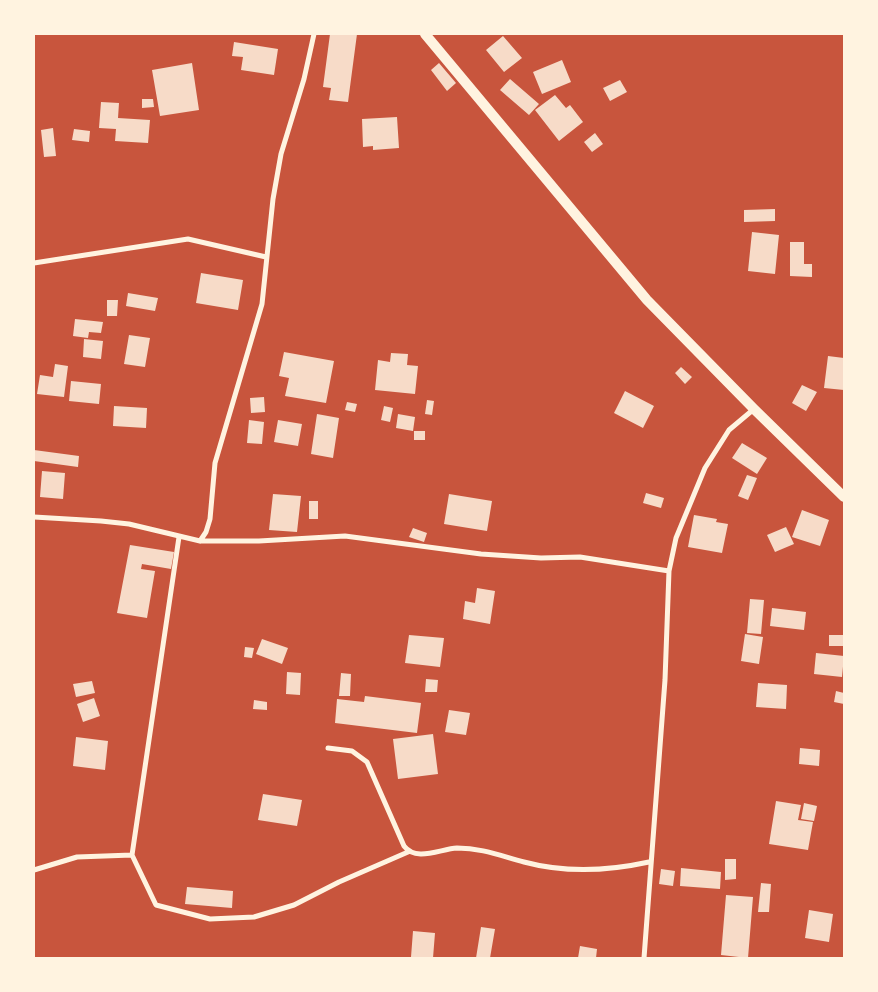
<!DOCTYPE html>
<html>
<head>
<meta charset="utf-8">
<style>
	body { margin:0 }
	#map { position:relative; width:878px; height:992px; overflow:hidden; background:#c8553d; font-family:Karla,sans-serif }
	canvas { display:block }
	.frame { position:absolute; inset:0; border:35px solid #fff3e0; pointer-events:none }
</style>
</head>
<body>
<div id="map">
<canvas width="878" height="992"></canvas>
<div class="frame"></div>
</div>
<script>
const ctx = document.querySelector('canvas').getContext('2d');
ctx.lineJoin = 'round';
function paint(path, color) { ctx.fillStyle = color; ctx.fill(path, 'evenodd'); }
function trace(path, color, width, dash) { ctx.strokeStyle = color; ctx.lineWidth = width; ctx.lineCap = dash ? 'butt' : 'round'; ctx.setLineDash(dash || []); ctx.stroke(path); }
const building = new Path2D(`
	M330 34H357L348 102 329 100 331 88 323 87Z
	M503 36 522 58 504 72 486 50Z
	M234 42 278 49 274 75 241 70 243 57 232 56Z
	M562 60 571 82 542 94 533 72Z
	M192 63 199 110 160 116 152 70Z
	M439 63 456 83 447 91 431 70Z
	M510 79 539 104 529 115 500 90Z
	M620 80 627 92 610 101 603 88Z
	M555 95 566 108 570 105 583 122 559 141 535 110Z
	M142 99H153L154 107 142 108Z
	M101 102 119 103 118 118 150 120 148 143 115 141 116 129 99 128Z
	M397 117 399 148 373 150V146L363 147 362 119Z
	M53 128 56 156 44 157 41 130Z
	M74 129 90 131 89 142 72 140Z
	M595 133 603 144 592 152 584 142Z
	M775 209V221L744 222V210Z
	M752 232 779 235 775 274 748 271Z
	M790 242H804V264H812V277L790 276Z
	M201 273 243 280 238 310 196 303Z
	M128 293 158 298 155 311 126 306Z
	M107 300H118L117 316H107Z
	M75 319 103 322 101 333 89 332 88 338 73 336Z
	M129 335 150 338 145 367 124 364Z
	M84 339 103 341 101 359 83 357Z
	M284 352 334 361 326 403 285 396 289 378 279 376Z
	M391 353 408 354 407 365 418 366 415 394 375 390 378 360 390 362Z
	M828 356 844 358V390L824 388Z
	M55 364 68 366 64 397 37 394 40 375 53 377Z
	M681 367 692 377 685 384 675 373Z
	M71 381 101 384 99 404 69 401Z
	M802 385 817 392 806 411 792 403Z
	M625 391 654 406 643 428 614 413Z
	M264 397 265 412 251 413 250 398Z
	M427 400 434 401 432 415 425 414Z
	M347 402 357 404 355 412 345 410Z
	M114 406 147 408 146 428 113 426Z
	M384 406 393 408 390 422 381 420Z
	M317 414 339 418 333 458 311 454Z
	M398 414 415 417 413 431 396 428Z
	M249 420 264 422 262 444 247 443Z
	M278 420 302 424 298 446 274 442Z
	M414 431H425V440H414Z
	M742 443 767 458 757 474 732 458Z
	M34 450 79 456 78 467 34 461Z
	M42 471 65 473 63 499 40 497Z
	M747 475 757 478 748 500 738 496Z
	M646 493 664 498 661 508 643 503Z
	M273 494 301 496 297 532 269 530Z
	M449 494 492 501 487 531 444 524Z
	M309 501H318V519H309Z
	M802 510 829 520 820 546 792 537Z
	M694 515 717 519 716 522 728 524 722 553 688 547Z
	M786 527 794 544 775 552 767 535Z
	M413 528 427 533 424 542 409 537Z
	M130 545 174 552 171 569 142 564 141 569 155 571 147 618 117 613Z
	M477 588 495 591 490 624 463 619 465 601 475 603Z
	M750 599 764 600 761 634 747 633Z
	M772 608 806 612 804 630 770 626Z
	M745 634 763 637 759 664 741 661Z
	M409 635 444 638 440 667 405 663Z
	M829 635H844V646H829Z
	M262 639 288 648 282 664 256 654Z
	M245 647 254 648 252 658 244 657Z
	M816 653 844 656 842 677 814 674Z
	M287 672 301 673 300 695 286 694Z
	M341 673 351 674 350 696H339Z
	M426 679 438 680 437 692H425Z
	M92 681 95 693 76 697 73 684Z
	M758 683 787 685 786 709 756 707Z
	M836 691 844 693V704L834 702Z
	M365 696 421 703 417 733 335 723 337 699 364 702Z
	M94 698 100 716 83 722 77 704Z
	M254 700 267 702V710L253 709Z
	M449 710 470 713 466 735 445 732Z
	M433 734 438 774 398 779 393 739Z
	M76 737 108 741 105 770 73 766Z
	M800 748 820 750 819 766 799 764Z
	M263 794 302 800 297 826 258 820Z
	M776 801 801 805 798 820 813 822 808 850 769 844Z
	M804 803 817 806 814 821 801 819Z
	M725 859H736V879L725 880Z
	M681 868 721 872 720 889 680 886Z
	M661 869 675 871 673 886 659 884Z
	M761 883 771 884 769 912H758Z
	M187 887 233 891 232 908 185 904Z
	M726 895 753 897 748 958 721 955Z
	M809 910 833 914 829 942 805 938Z
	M481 927 495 929 490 958H476Z
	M413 931 435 933 433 958 411 957Z
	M580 946 597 949 596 958H578Z`);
const minor = new Path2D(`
	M34 263 188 239 266 257
	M34 517 101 521 129 524 200 541H259L345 536 481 554 541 558 580 557 669 571
	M179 537 132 855 156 905 210 919 254 917 294 905 339 882 408 852
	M200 541 206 532 210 519 215 463 262 304 273 199 281 154 304 79 314 34
	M328 748 352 751 367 762 404 846C416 862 440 849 457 848 482 848 501 856 524 862 565 873 608 871 649 862
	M34 870 77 857 132 855
	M644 958 665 680 669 571 676 538 705 468 729 430 754 409`);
const secondary = new Path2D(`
	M425 34 647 300 754 409 844 497`);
paint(building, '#f7dbc8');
trace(minor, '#fff3e0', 5);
trace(secondary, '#fff3e0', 10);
</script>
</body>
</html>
